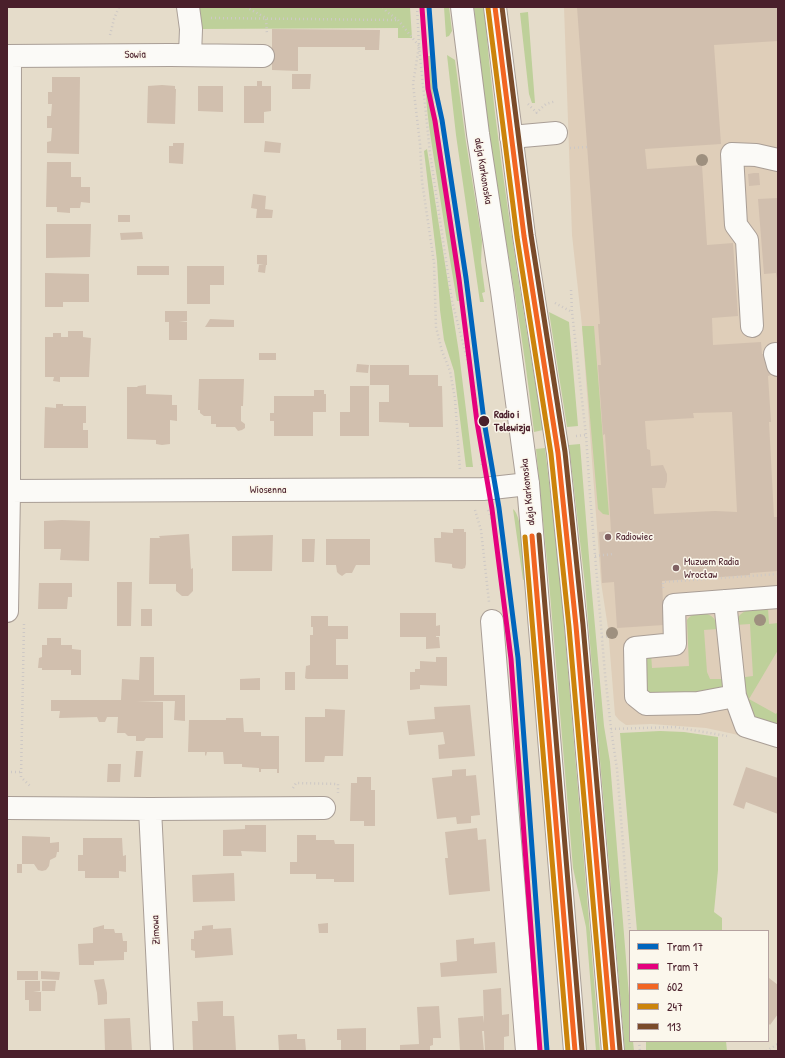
<!DOCTYPE html>
<html>
<head>
<meta charset="utf-8">
<style>
	body { margin:0 }
	#map { position:relative; width:785px; height:1058px; overflow:hidden; background:#e5dcca; font-family:"Patrick Hand",sans-serif }
	canvas { display:block }
	.frame { position:absolute; inset:0; border:8px solid #4a1f2b; pointer-events:none }
	.legend { position:absolute; left:629px; top:930px; width:140px; height:112px; box-sizing:border-box; background:#fbf7ec; border:1px solid #b4a19f; margin:0; padding:5px 7px; list-style:none; font-size:12px; color:#4a1f2b }
	.legend li { display:flex; align-items:center; gap:8px; height:20px }
	.legend b { width:20px; border:1px solid #b4a19f }
</style>
</head>
<body>
<div id="map">
<canvas width="785" height="1058"></canvas>
<div class="frame"></div>
<ul class="legend">
<li><b style="height:5px;background:#0065bd"></b>Tram 17</li>
<li><b style="height:5px;background:#e5007d"></b>Tram 7</li>
<li><b style="height:5px;background:#f26522"></b>602</li>
<li><b style="height:5px;background:#cc840b"></b>247</li>
<li><b style="height:5px;background:#7a4b2a"></b>113</li>
</ul>
</div>
<script>
const ctx = document.querySelector('canvas').getContext('2d');
ctx.lineJoin = 'round';
function paint(path, color) { ctx.fillStyle = color; ctx.fill(path, 'evenodd'); }
function trace(path, color, width, dash) { ctx.strokeStyle = color; ctx.lineWidth = width; ctx.lineCap = dash ? 'butt' : 'round'; ctx.setLineDash(dash || []); ctx.stroke(path); }
function drawText(font, color, halo, rows, align = 'center') {
  ctx.font = font + ' "Patrick Hand",sans-serif'; ctx.lineWidth = 3; ctx.setLineDash([]); ctx.textBaseline = 'middle'; ctx.strokeStyle = halo; ctx.fillStyle = color; for (const [text, x, y, turn = 0] of rows) {
    ctx.save(); ctx.translate(x, y); ctx.rotate((+turn || 0) * Math.PI / 180); ctx.textAlign = isNaN(turn) ? turn : align; if (halo) ctx.strokeText(text, 0, 0); ctx.fillText(text, 0, 0); ctx.restore();
  }
}
const built = new Path2D(`
	M564 7H778V745L757 739 706 728 651 724 626 725 619 720 615 715 608 628 601 582 582 326 572 235Z`);
const green = new Path2D(`
	M195 7H410L412 38H398V28L201 29Z
	M444 7H449L452 31 449 36 446 37Z
	M474 7H484C496 149 520 290 543 430L534 432C524 340 507 249 492 157 485 107 479 57 474 7Z
	M528 12 535 103H532L529 94 520 13Z
	M447 55 455 60 466 142 482 241 481 262 485 292 482 293 484 302H480L456 135Z
	M428 56H430L437 143 461 301H457C449 256 442 210 435 165 430 131 422 91 428 56Z
	M427 149 459 353 473 467H466L454 371 444 340 440 310 437 261 424 151Z
	M549 312 569 322 578 426 567 427Z
	M582 326H594L609 515 603 514 598 509Z
	M580 444 591 582 604 726 610 762 630 1008V1041H633L634 1051H625L585 585 569 445Z
	M545 448 560 577 600 1051H596L586 927 573 868 549 582 536 449Z
	M513 509C523 516 524 566 525 579L523 580Z
	M768 608 769 624 778 623V650L749 699 776 714 778 711V730L756 722 738 678 753 676 750 624 735 625C740 607 752 610 768 608Z
	M703 613C713 615 716 619 718 629L704 630 707 672 710 679H722V692L645 694 642 659 651 653 652 668 689 666 687 620C691 614 696 614 703 613Z
	M660 731 684 732 718 737V870L714 912 722 918V931H637L620 733Z
	M646 1041H726L727 1051H646Z`);
const building = new Path2D(`
	M577 7H778V41L714 45 721 144 645 149 647 169 702 165 707 245 733 243 738 316 712 318 713 345 761 342 762 354H770L771 375 768 376 771 422H769L774 517H778V571L750 573V575L662 581 664 625 617 628 614 582 602 583 599 532 611 531 605 434 603 435 598 365H601L598 324H600ZM732 412 737 512 715 511 654 514 652 488H665L667 481V474L663 465 651 466 650 450 647 449 645 421 694 418 693 413Z
	M272 29 380 30 379 50H365V47H298V71L272 70Z
	M292 74H311L310 89H292Z
	M52 77H80L79 154 47 153V142L51 141 52 128H47V116H51L52 104H48V92H52Z
	M257 81H262V86H271V111L264 112V123H244V86H257Z
	M162 85 175 86V89H176L175 124 147 123 148 86Z
	M198 86H223V112L198 111Z
	M265 141 281 143 280 153 264 152Z
	M173 143H184L183 164 169 163V146H173Z
	M47 162H71V177H81V187H90V203L81 202 80 208H70V213L57 212V207H46Z
	M754 173H759L760 185 749 186 748 174Z
	M253 194 266 196 265 209 273 210 272 218H256L257 209 251 208Z
	M778 198V279H777L776 273 764 274 758 199Z
	M118 215H130V222H118Z
	M46 224H91L90 257 46 258Z
	M142 232 143 239 121 240 120 233Z
	M257 255H267V265H266L265 273 258 272 259 265H264L257 264Z
	M137 266H169V275H137Z
	M187 266H224V285H210V304H187Z
	M45 273 89 274V302H63V307H45Z
	M165 311H187V321L179 322H187V340H169V322H165Z
	M210 319 234 320V327H205Z
	M68 331H83V337L91 338 89 377H60V382L53 381 54 377H45V337H53V333H61V337H68Z
	M259 353H276V360H259Z
	M357 364 369 365 368 373 356 372Z
	M370 365H409V375H438V386H442L443 427H409V423L379 422V402H389V385H370Z
	M199 379H244L243 406H241V421L245 424V428L242 430 238 431 235 427H216V424H211V416H204L200 413V410H198Z
	M146 385V394L172 395V405H177V421L170 420V444L162 445 156 444V440L127 439V387H137L138 386Z
	M350 386H369V436H340V412H350Z
	M314 390H324V394H326V412H313V436H274V421H270V413H274V396H314Z
	M56 404H63V406H86V423H83V430H88V448H44L45 407 56 408Z
	M62 520 90 521 89 561 60 560 61 549H44V521Z
	M453 529H464V532H466V564L465 568 462 569 453 568 452 567V564L435 562 434 538H441V532L453 533Z
	M189 534 191 569 193 568V591L188 596H182L176 591V584H149L150 538H160L159 536Z
	M273 535 272 571H232V536Z
	M302 539H315L314 562H302Z
	M326 539H370V565H356L352 573H346L342 576 339 574 337 572 336 565H326Z
	M117 582H132L131 626H117Z
	M39 583H72V597H68L67 609H38Z
	M141 609H152V626H141Z
	M400 613H436V626L440 625V636H436V637H439L440 648 426 649V637H400Z
	M311 616H328V626H348V639H336V665H348V679H307L305 678 306 666 310 665V635H313V627H311Z
	M47 638H61V645H72V649L81 650V675H71V670H42V668H38L39 658 42 657V645H47Z
	M140 657H154V695H185V721L174 720 175 701H136L163 702V738H146L144 741H136V736H128L125 733H117L118 717H107L105 722H99L97 717 59 718 60 711H51V700H121L122 679 139 680Z
	M436 657H447V686L420 685V689L410 690V672H415V669H420V661L436 662Z
	M285 672H295V690H285Z
	M260 678V690H240V679Z
	M470 705 475 756 439 759 438 745 445 744 443 732 409 735 407 721 435 719 434 707Z
	M325 709 345 710 343 756H325L324 762H305V717H325Z
	M226 718H243L244 732H261V736H279V773H277V769H261V772H259V768L242 767V764H224L223 752H207L206 756 205 755V752H188L189 720H226Z
	M136 751H143L141 777H134Z
	M108 764H121L120 782H107Z
	M746 767 778 778V814L746 802 744 809 733 805Z
	M466 769V776L476 775 480 815 471 816V823L457 824 456 817 437 819 432 778 452 776V770Z
	M357 777H371V790H375V826H364V821H350L351 783H357Z
	M245 825H266V852L241 851 242 856H223V830L245 829Z
	M477 828 478 840 486 839 490 891 449 895 445 858H448L445 832Z
	M297 835H316V840H334L335 844H354V882H334V879H316V874H290V862H297Z
	M22 836 50 837V843L59 842V852H57L56 857 50 860 49 866 46 870 42 871 38 870 34 864H22Z
	M83 838H122L123 856 126 855V872L119 871V878H85V871H78V855H83Z
	M17 864H22V873H17Z
	M234 873 235 901 193 902 192 875Z
	M328 923V933H319L318 924Z
	M104 925V929H114L115 933H122L123 941H127V952H124V960L94 961V965H79L78 944 93 943V928Z
	M213 925V929L231 928 233 955 195 958V951L191 950V939H194V931L202 930V926Z
	M474 938V944L495 942 497 973 441 977 440 963 457 961 456 940Z
	M17 971H38V980H17Z
	M41 971 60 972 59 980 41 979Z
	M769 978 778 985V1014L770 1025 768 1023Z
	M104 979 107 993V1004L98 1005 97 993 94 980Z
	M25 981H40V991L33 992H41V1011H29V1000H25Z
	M42 981H56L55 991H42Z
	M501 988 502 1015 509 1014V1036L504 1037V1051H485L484 1031H482L484 1051H460L458 1018 483 1016 484 1023 483 990Z
	M223 1001V1016H234L236 1051H193L192 1021H198L197 1002Z
	M439 1006 441 1038H433V1045L430 1046V1051H400V1045L419 1044 417 1007Z
	M130 1018 132 1051H105L104 1019Z
	M366 1028V1051H341V1040H337V1029Z
	M297 1034V1039H305L306 1051H279L278 1035Z`);
const path = new Path2D(`
	M246 7 266 18 267 35
	M383 7 386 11 398 20 419 46 413 84 420 144 422 181 434 263 436 327 442 351 450 371 455 399 460 470
	M417 7 419 46 430 153 452 301 474 386 481 437V448L486 447
	M211 18 398 20
	M110 35 114 19 119 7
	M528 104 537 113
	M536 113 546 104 556 101
	M570 148 587 147
	M571 290 572 312 586 435 590 495 605 674 611 729 617 769 630 931
	M555 303 572 312
	M576 436 586 435
	M481 448 482 468
	M475 510 481 530 489 602
	M488 510 493 522 503 603
	M595 556 613 554
	M663 588V582L778 574
	M24 624 21 777 30 786
	M602 637 618 635
	M611 729 675 727 727 736
	M7 772H21
	M293 788 296 783 338 784V793
	M639 1041 640 1051
	M766 1051 778 1044`);
const minor = new Path2D(`
	M188 7 191 29 190 55
	M7 56 170 55 263 56
	M511 137 556 133
	M752 326 747 240 736 225 732 154 756 155 778 160
	M775 354 778 365
	M7 491 483 489 528 484
	M778 597 674 605 675 644 635 648 636 696 646 704 698 703 735 696 746 726 778 736
	M725 601 735 696
	M7 611 9 491 10 56
	M492 621 527 1051
	M7 808 150 809 324 808
	M150 809 162 1051`);
const major = new Path2D(`
	M462 7 478 134 502 291 528 484 575 1051
	M495 7 524 236 558 453 576 626 613 1051`);
const bus1 = new Path2D(`
	M495 7 524 236 558 453 576 626 613 1051
	M532 536 575 1051`);
const bus2 = new Path2D(`
	M488 8 517 237 551 454 569 627 606 1051
	M525 537 568 1051`);
const bus3 = new Path2D(`
	M502 7 531 235 565 452 583 625 620 1050
	M539 535 582 1050`);
const tram1 = new Path2D(`
	M429 7 435 88 442 120 466 278 484 421 499 508 518 658 547 1051`);
const tram2 = new Path2D(`
	M422 8 428 89 435 121 459 279 477 422 492 509 511 659 540 1051`);
const trees = [
	[702,160],
	[760,620],
	[612,633]
];
const markers = [
	[484,421,6,"#4a1f2b"],
	[608,537,4,"#806163"],
	[676,568,4,"#806163"]
];
const streetNames = [
	["Sowia",135,55,-1],
	["aleja Karkonoska",483,171,81],
	["Wiosenna",268,490],
	["aleja Karkonoska",528,492,-96],
	["Zimowa",156,930,-93]
];
const stopNames = [
	["Radio i",494,415],
	["Telewizja",494,428]
];
const poiNames = [
	["Radiowiec",616,537],
	["Muzuem Radia",684,562],
	["Wrocław",684,575]
];
paint(built, '#dfceb9');
paint(green, '#bed09a');
paint(building, '#d1bfae');
trace(minor, '#a99e96', 24);
trace(major, '#a99e96', 24);
trace(path, '#cdc8c5', 2.5, [1, 3]);
trace(minor, '#fbfaf7', 22);
trace(major, '#fbfaf7', 22);
trace(bus1, '#f26522', 5);
trace(bus2, '#cc840b', 5);
trace(bus3, '#7a4b2a', 5);
trace(tram1, '#0065bd', 5);
trace(tram2, '#e5007d', 5);
ctx.fillStyle = '#9e907f';
for (const [x, y] of trees) { ctx.beginPath(); ctx.arc(x, y, 6, 0, 2 * Math.PI); ctx.fill(); }
for (const [x, y, r, color] of markers) { const dot = new Path2D(); dot.arc(x, y, r, 0, 2 * Math.PI); ctx.fillStyle = color; ctx.fill(dot); trace(dot, '#fbf7ec', 1.5); }
drawText('11px', '#4a1f2b', '#fbf7ec', streetNames);
drawText('bold 11px', '#4a1f2b', '#fbf7ec', stopNames, 'left');
drawText('11px', '#4a1f2b', '#fbf7ec', poiNames, 'left');
</script>
</body>
</html>
